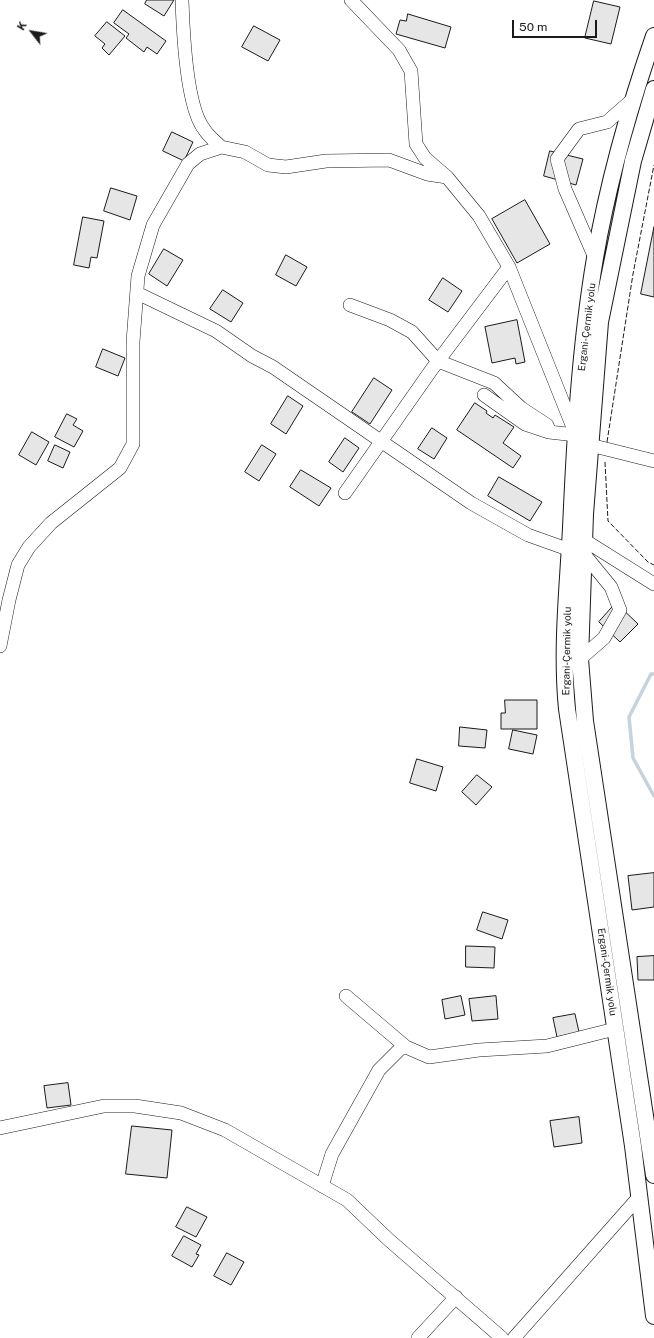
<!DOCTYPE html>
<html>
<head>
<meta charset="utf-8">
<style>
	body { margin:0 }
	#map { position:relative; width:654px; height:1338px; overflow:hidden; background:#fff; font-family:"Public Sans",sans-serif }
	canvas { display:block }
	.north { position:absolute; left:12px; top:12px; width:40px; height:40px; -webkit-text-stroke:3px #fff; paint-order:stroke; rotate:301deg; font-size:11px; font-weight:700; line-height:16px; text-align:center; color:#1a1a1a }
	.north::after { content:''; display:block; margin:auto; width:14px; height:18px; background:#1a1a1a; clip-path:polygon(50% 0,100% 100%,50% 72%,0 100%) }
	.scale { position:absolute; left:512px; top:20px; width:85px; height:18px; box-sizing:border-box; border:2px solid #1a1a1a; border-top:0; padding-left:5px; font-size:12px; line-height:14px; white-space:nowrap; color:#1a1a1a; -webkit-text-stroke:3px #fff; paint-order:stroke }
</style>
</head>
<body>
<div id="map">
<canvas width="654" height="1338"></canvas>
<div class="north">K</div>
<div class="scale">50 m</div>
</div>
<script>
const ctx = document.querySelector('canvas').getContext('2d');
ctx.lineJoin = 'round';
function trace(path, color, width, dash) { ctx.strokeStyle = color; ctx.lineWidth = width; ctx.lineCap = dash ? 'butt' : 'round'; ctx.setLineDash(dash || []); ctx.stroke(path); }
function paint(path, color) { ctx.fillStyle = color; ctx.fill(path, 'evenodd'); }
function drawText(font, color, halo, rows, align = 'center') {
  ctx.font = font + ' "Public Sans",sans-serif'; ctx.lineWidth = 3; ctx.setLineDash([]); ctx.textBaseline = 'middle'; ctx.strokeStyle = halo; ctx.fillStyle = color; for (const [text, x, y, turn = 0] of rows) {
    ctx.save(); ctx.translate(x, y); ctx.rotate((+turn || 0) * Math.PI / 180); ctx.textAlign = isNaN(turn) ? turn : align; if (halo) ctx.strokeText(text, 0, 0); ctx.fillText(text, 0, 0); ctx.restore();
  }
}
const stream = new Path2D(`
	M654 674H651L629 717 633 758 654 796`);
const building = new Path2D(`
	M147 0H174L164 16 145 4Z
	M594 1 620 7 611 44 585 38Z
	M123 10 166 41 157 54 147 47 144 52 126 38 129 34 114 23Z
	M408 14 451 27 445 48 396 34 400 20 406 21Z
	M107 22 125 36 109 55 102 48 105 44 95 36Z
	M254 26 280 40 268 61 242 47Z
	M172 132 193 142 184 161 163 151Z
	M550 151 583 159 576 185 544 176Z
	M111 188 137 196 130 220 104 211Z
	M525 200 550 244 517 263 492 219Z
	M83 217 104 221 97 258 91 257 89 268 74 265Z
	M654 227V297L641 294Z
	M164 249 183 260 167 286 149 274Z
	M286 255 307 267 296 286 276 275Z
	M443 278 462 291 448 312 429 300Z
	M223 290 243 303 231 322 210 309Z
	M517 320 525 362 516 364 515 358 492 363 485 327Z
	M103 349 125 358 118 376 96 367Z
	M374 378 392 390 370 424 352 412Z
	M288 396 303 406 286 434 271 424Z
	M475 403 487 411 486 413 493 418 495 415 514 427 503 443 521 456 513 468 457 430Z
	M67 414 77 419 73 425 83 431 74 447 55 437Z
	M432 428 447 438 434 459 418 449Z
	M32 432 49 442 36 465 19 455Z
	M345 438 359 448 343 472 329 462Z
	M55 445 70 452 63 468 48 461Z
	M262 445 276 454 259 481 245 472Z
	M301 470 331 488 319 506 290 487Z
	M499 477 542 502 530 521 488 496Z
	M616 603 638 624 620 642 599 622Z
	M505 700H537V729H501V713H505Z
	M460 727 487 730 485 748 459 746Z
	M513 730 537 735 533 754 509 749Z
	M417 759 443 767 436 791 410 783Z
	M477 775 492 787 476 805 462 792Z
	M654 873V907L632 910 628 876Z
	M483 912 508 920 502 939 477 930Z
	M466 946 495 947 494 968 466 967Z
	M654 956V980H638L637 957Z
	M461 996 465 1015 445 1019 442 1000Z
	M496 996 498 1019 472 1021 469 999Z
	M575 1014 579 1032 557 1037 553 1018Z
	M68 1083 71 1105 47 1108 44 1086Z
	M579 1117 582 1143 554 1147 550 1121Z
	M132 1126 172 1130 167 1178 126 1174Z
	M187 1207 207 1217 196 1237 176 1227Z
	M184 1236 201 1245 196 1254 199 1255 192 1267 172 1256Z
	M227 1253 244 1262 231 1285 214 1276Z`);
const minor = new Path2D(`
	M182 0C183 30 186 106 204 129 208 136 215 141 221 147
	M351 0 399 50 411 71 416 144 425 158 447 177 479 216 509 267 576 435 549 432 525 424 484 395
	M595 258 565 189 557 159 579 129 607 122 632 100
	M137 293 216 331 252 356 273 367 471 503 528 535 570 550
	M350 305 390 320 412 332 438 361 494 383 521 408 547 425 548 428
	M590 445 654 461
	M345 493 432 369 509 267
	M584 540 654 584
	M0 646 9 600 18 565 29 547 51 523 120 468 133 444V342L138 276 153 225 188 164 200 154 221 147 245 152 268 165 286 167 326 161 389 160 427 174 447 177
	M580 659 604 638 620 610 611 587 584 554
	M346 996 406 1047 429 1057 479 1050 547 1046 615 1029
	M0 1128 104 1106H135L181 1113 225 1130 347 1200 389 1240 502 1338
	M322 1186 332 1154 379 1070 400 1049 406 1047
	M418 1338 456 1297
	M514 1338 639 1197`);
const major = new Path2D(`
	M654 36C629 108 608 183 595 258 580 347 575 438 571 528 568 587 561 649 567 709L633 1146 654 1316
	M654 89 633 161 600 322 585 514 580 659 585 721 654 1175`);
const fence = new Path2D(`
	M607 442 633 274 654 165
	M605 462 608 521 648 562 654 565`);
const streetNames = [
	["Ergani-Çermik yolu",587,327,-83],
	["Ergani-Çermik yolu",567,651,-89],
	["Ergani-Çermik yolu",607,972,82]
];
trace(stream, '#c6d2dc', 3.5);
paint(building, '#e6e6e6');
trace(building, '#1a1a1a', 1);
trace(minor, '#1a1a1a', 14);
trace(major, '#1a1a1a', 18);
trace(minor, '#fff', 13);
trace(major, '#fff', 16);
trace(fence, '#1a1a1a', 1, [5, 2]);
drawText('10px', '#1a1a1a', '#fff', streetNames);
</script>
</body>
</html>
